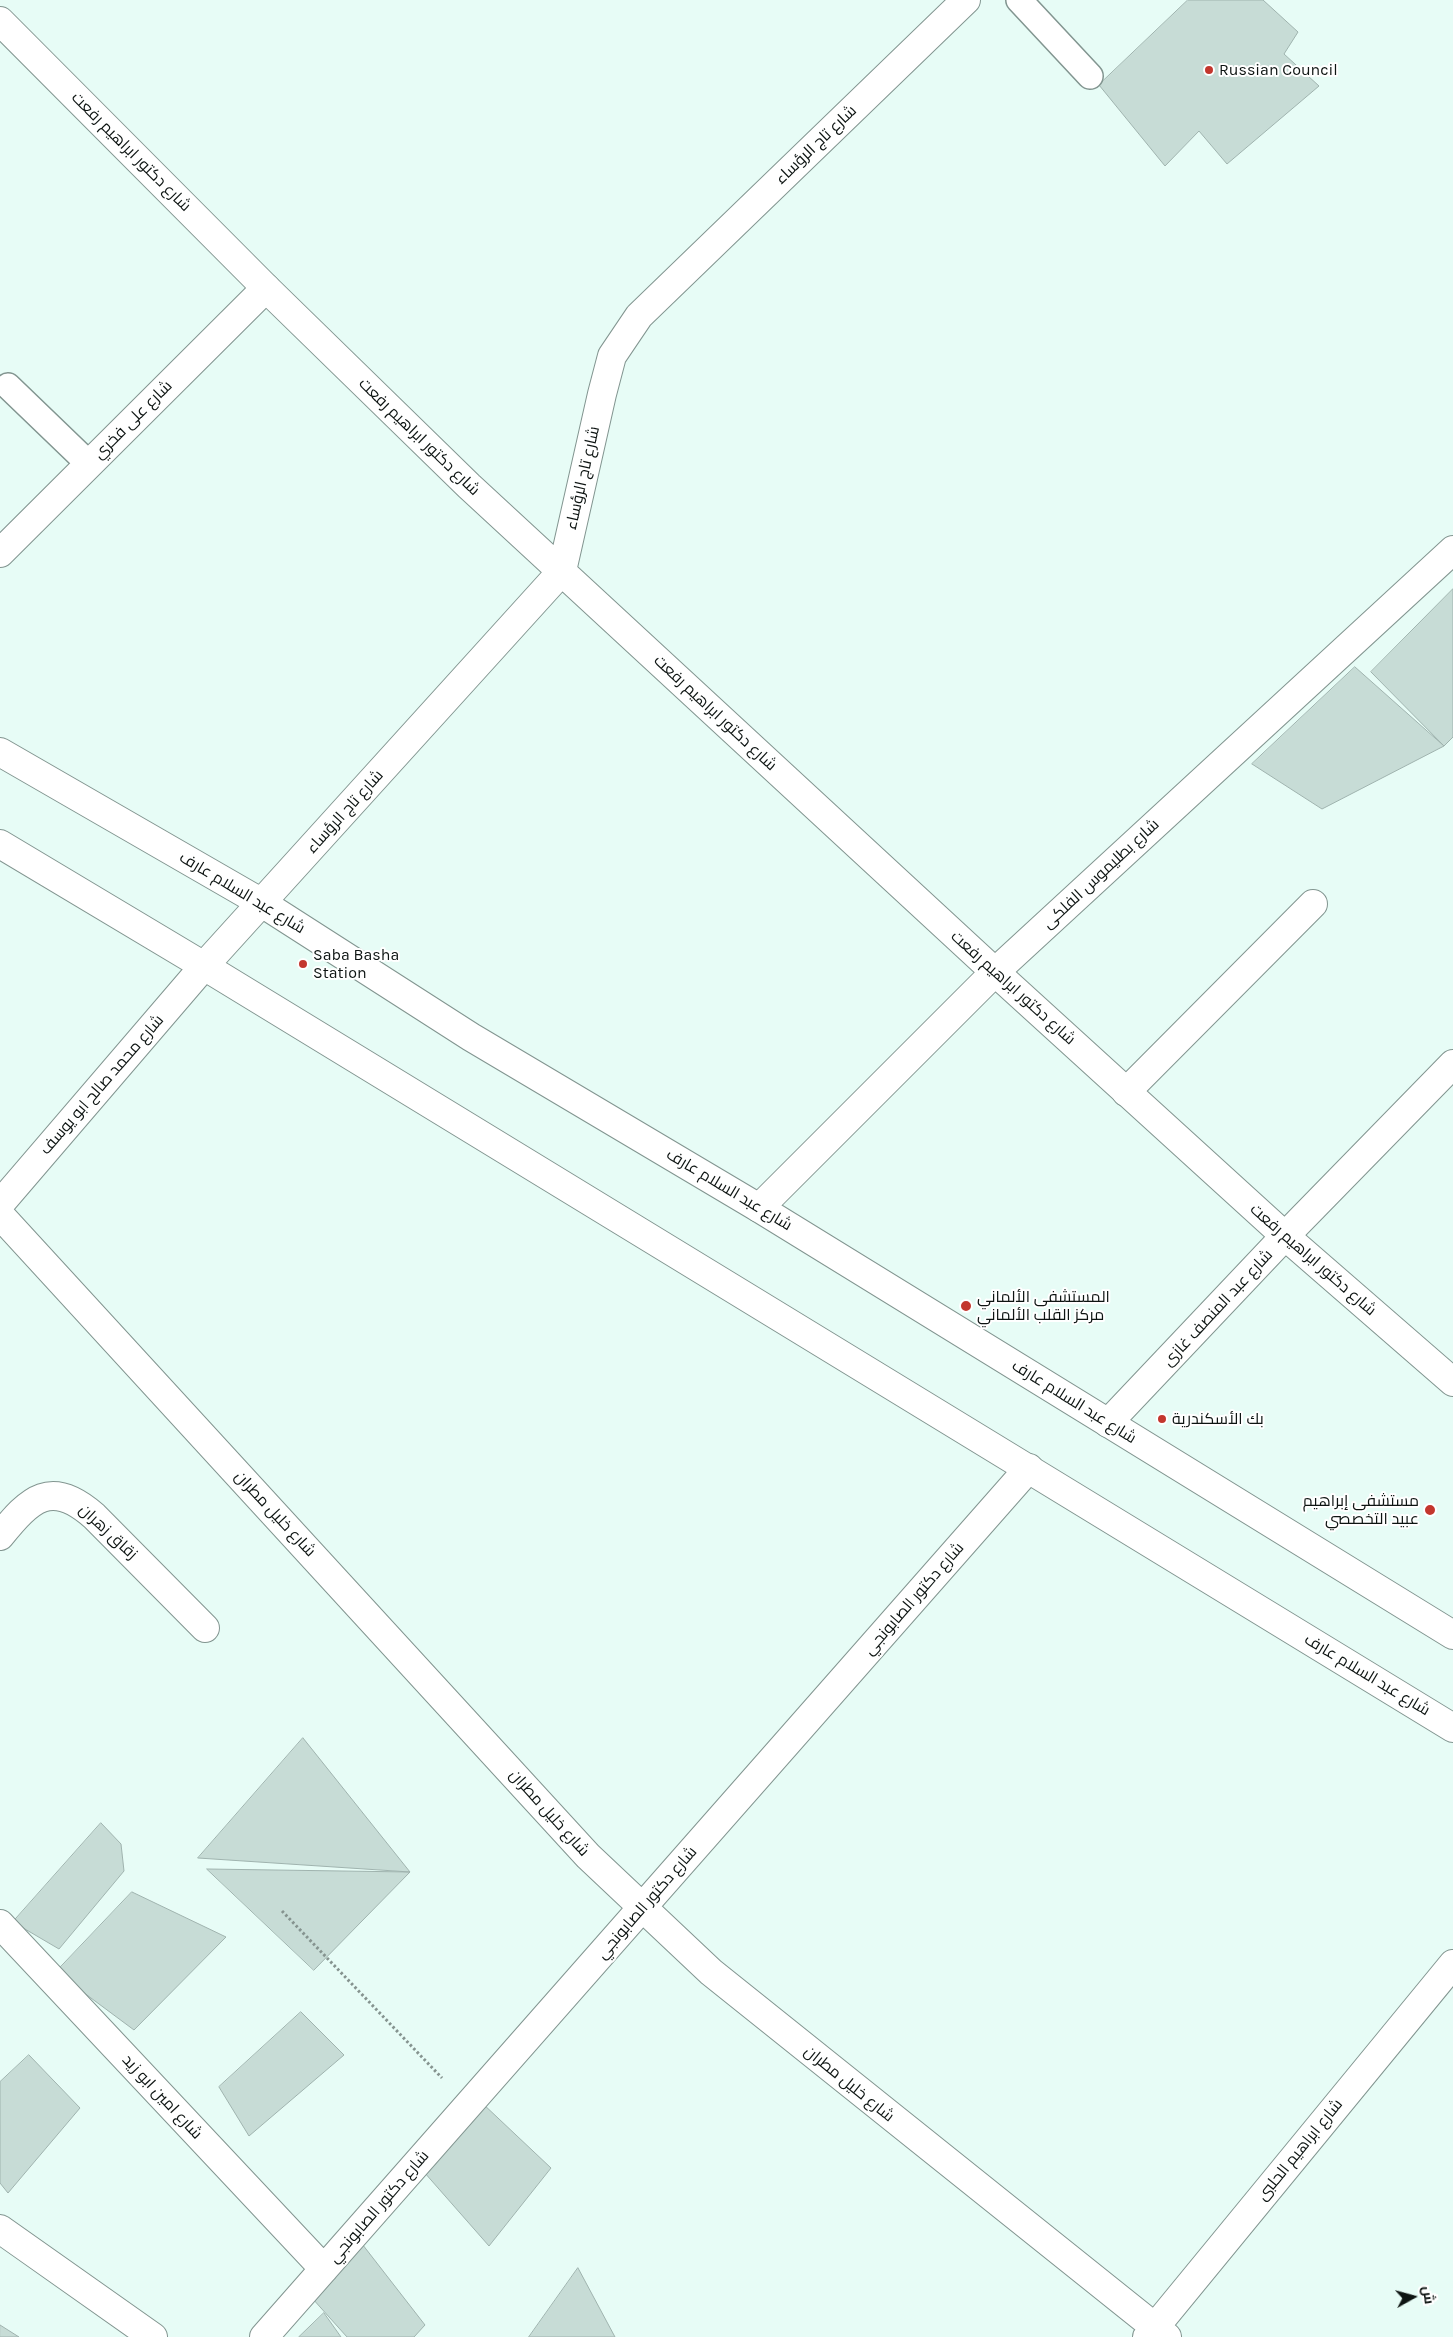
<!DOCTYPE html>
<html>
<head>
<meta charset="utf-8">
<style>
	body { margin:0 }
	#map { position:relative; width:1453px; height:2337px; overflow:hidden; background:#e7fcf6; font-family:Karla,Cairo,sans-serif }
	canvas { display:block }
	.north { position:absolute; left:1388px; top:2272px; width:50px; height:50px; -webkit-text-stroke:4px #fff; paint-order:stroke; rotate:83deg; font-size:14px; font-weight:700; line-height:20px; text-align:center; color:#0d1412 }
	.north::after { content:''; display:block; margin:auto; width:18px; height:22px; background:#0d1412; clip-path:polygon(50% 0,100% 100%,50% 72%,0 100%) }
</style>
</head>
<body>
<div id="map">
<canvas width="1453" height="2337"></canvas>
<div class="north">ش</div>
</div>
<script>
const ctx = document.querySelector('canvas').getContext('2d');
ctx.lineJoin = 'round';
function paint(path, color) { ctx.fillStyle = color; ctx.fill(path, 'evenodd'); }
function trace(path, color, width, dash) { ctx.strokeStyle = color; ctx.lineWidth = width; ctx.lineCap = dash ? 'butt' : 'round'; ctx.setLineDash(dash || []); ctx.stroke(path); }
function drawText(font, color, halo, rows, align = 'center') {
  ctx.font = font + ' Karla,Cairo,sans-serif'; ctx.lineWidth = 4; ctx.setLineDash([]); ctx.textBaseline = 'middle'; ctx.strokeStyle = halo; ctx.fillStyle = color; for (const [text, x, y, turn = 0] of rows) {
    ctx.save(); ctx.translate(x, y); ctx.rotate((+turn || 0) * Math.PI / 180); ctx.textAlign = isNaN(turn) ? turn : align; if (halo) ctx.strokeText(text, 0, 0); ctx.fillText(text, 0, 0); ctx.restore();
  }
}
const building = new Path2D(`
	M1188 0H1263L1298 32 1284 54 1319 86 1227 164 1199 131 1165 166 1099 85Z
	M1453 589V737L1444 746 1371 672Z
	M1355 667 1444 746 1322 809 1252 764Z
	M303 1738 410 1872 198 1858Z
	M101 1823 121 1844 124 1871 59 1949 13 1922Z
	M207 1869 410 1872 314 1970Z
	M132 1892 226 1937 134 2030 56 1972Z
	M301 2012 344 2055 249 2136 219 2087Z
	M29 2055 80 2108 8 2193 0 2183V2082Z
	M481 2102 551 2168 489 2246 424 2172Z
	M359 2240 425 2325 414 2337H347L312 2298Z
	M578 2268 615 2337H529Z
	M324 2313 341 2337H299Z
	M0 2325 19 2337H0Z`);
const path = new Path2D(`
	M282 1911 442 2078`);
const lane = new Path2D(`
	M1019 0 1090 76
	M8 386 89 464`);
const street = new Path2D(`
	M0 553 266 288
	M1126 1092 1313 904
	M759 1208 995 972 1453 550
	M0 1215 588 1856 711 1972 1167 2337
	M1108 1423 1285 1236 1453 1064
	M0 1536C30 1499 51 1478 94 1516L205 1628
	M0 1924 324 2269
	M0 2229 153 2337
	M264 2337 1029 1468
	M1147 2337 1453 1964`);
const secondary = new Path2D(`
	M0 21 266 288 469 486 995 972 1285 1236 1453 1382
	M0 752 262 903 471 1037 759 1208 1453 1635
	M0 844 204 966 1453 1728
	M0 1204 204 966 562 571 602 394 612 356 639 316 966 0`);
const markers = [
	[1209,70,5,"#c3362d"],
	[303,964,5,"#c3362d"],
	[966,1306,6,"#c3362d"],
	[1162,1419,5,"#c3362d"],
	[1430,1510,6,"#c3362d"]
];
const poiNames = [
	["Russian Council",1219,70],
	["Saba Basha",313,955],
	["Station",313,973],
	["المستشفى الألماني",977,1297],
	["مركز القلب الألماني",977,1315],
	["بك الأسكندرية",1172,1419],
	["مستشفى إبراهيم",1419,1501,"right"],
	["عبيد التخصصي",1419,1519,"right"]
];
const streetNames = [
	["شارع تاج الرؤساء",816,145,-44],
	["شارع دكتور ابراهيم رفعت",131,152,45],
	["شارع على فخري",133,420,-45],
	["شارع دكتور ابراهيم رفعت",419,437,44],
	["شارع تاج الرؤساء",583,478,-77],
	["شارع دكتور ابراهيم رفعت",715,713,43],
	["شارع تاج الرؤساء",345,812,-48],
	["شارع بطليموس الفلكى",1101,874,-43],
	["شارع عبد السلام عارف",242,893,31],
	["شارع دكتور ابراهيم رفعت",1013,988,42],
	["شارع محمد صالح ابو يوسف",102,1085,-49],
	["شارع عبد السلام عارف",729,1190,31],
	["شارع دكتور ابراهيم رفعت",1313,1260,41],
	["شارع عبد المنصف غازى",1218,1308,-47],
	["شارع عبد السلام عارف",1074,1402,32],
	["شارع خليل مطران",275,1514,47],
	["زقاق زهران",108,1532,43],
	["شارع دكتور الصابونجي",914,1599,-49],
	["شارع عبد السلام عارف",1367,1675,31],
	["شارع خليل مطران",549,1813,48],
	["شارع دكتور الصابونجي",647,1903,-49],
	["شارع خليل مطران",849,2084,39],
	["شارع امين ابو زيد",162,2097,47],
	["شارع ابراهيم الحلبى",1300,2150,-51],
	["شارع دكتور الصابونجي",379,2207,-49]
];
paint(building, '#c7dcd6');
trace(building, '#9fb3ae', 1);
trace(lane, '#829590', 28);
trace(street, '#829590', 30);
trace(secondary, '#829590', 30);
trace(path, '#85938f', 3, [2.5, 2.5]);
trace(lane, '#fff', 25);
trace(street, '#fff', 28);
trace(secondary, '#fff', 28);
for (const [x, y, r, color] of markers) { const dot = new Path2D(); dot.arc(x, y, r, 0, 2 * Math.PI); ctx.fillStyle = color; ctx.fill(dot); trace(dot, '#fff', 2); }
drawText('16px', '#0d1412', '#fff', poiNames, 'left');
drawText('16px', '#0d1412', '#fff', streetNames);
</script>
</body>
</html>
